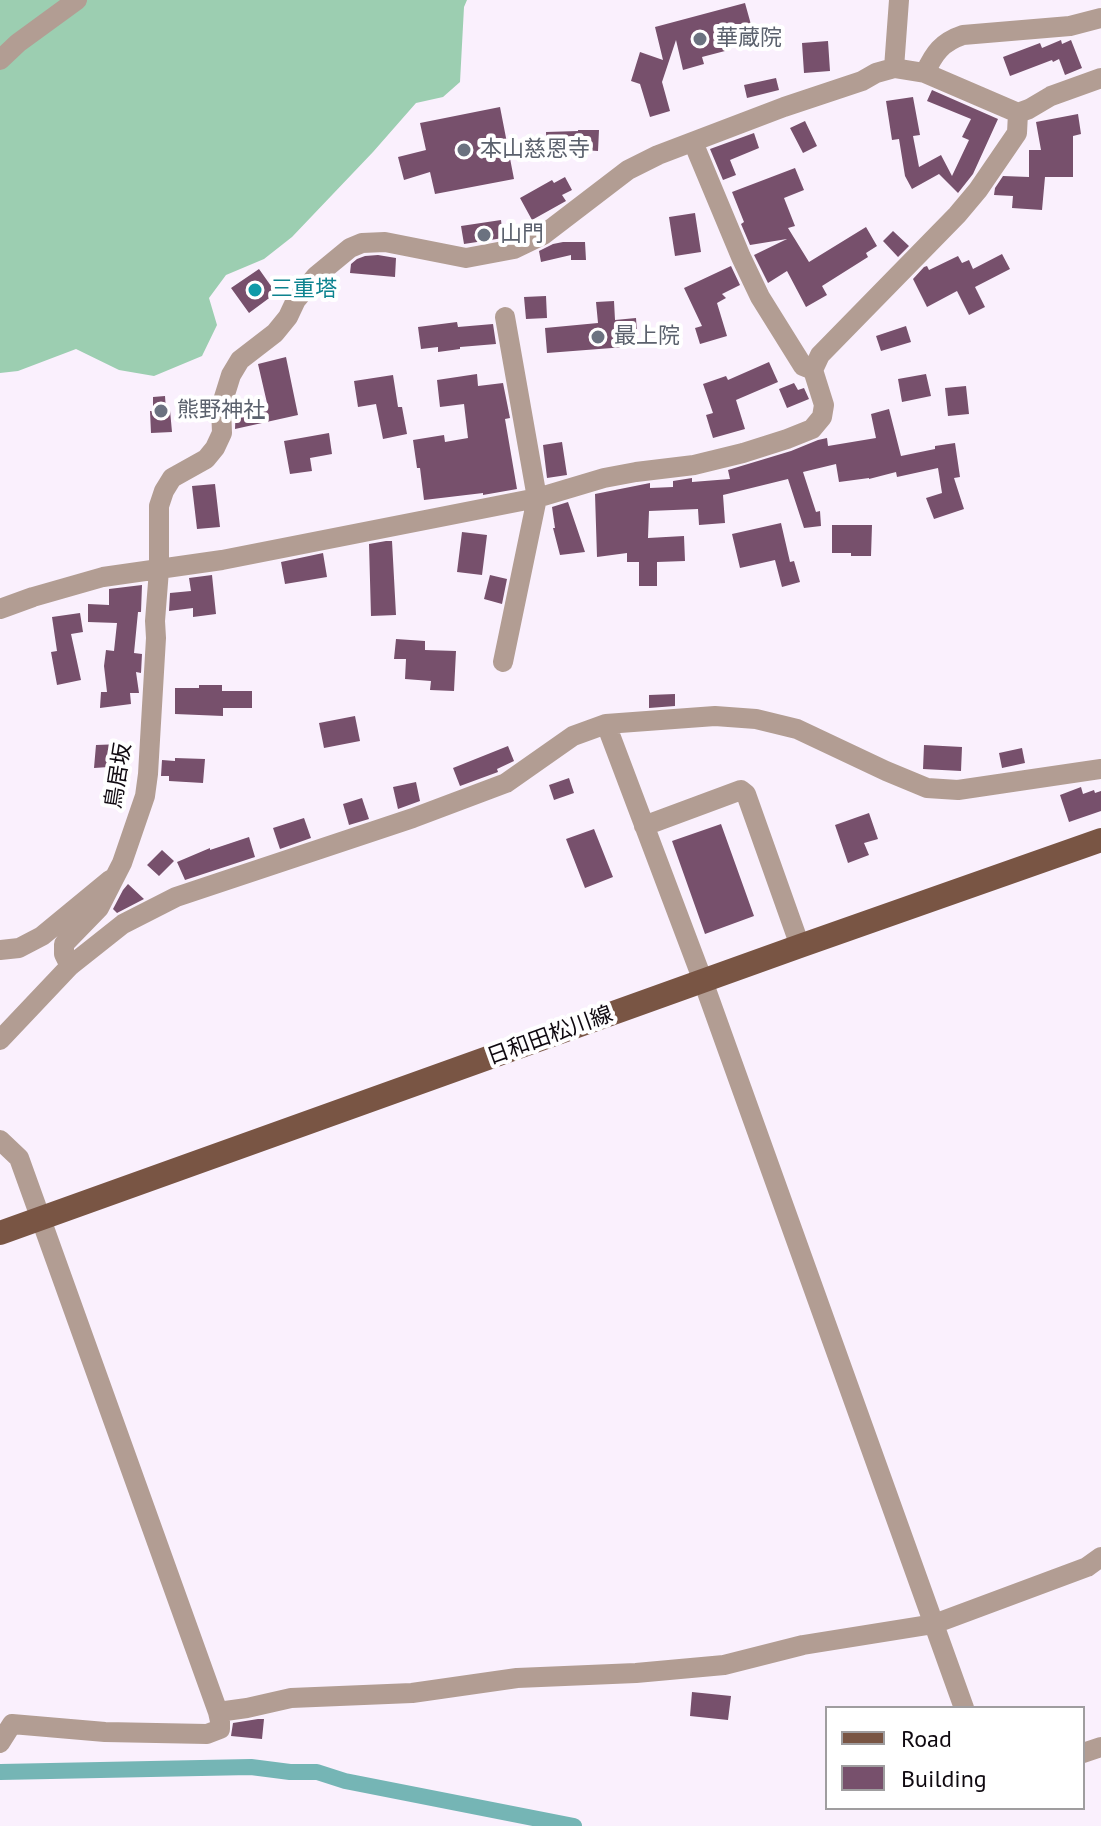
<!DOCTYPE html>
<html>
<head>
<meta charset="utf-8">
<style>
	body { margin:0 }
	#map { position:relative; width:1101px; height:1826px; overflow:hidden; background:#faf0fd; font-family:"PT Sans",sans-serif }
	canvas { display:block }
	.legend { position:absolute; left:825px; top:1706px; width:260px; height:104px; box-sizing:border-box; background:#fff; border:2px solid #9f9d9f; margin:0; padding:10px 14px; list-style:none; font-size:24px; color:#0f0910 }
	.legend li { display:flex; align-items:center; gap:16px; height:40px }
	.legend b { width:40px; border:2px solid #9f9d9f }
</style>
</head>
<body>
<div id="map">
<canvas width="1101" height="1826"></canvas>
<ul class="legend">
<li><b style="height:10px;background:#795544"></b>Road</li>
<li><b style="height:22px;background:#77506c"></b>Building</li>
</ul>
</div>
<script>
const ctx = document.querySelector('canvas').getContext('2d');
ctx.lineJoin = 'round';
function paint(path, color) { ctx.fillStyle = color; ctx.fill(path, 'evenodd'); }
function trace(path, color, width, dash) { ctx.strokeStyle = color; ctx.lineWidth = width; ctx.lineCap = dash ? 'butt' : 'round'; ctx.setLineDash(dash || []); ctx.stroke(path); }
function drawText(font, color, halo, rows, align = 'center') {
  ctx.font = font + ' "PT Sans","Noto Sans JP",sans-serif'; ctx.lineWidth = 8; ctx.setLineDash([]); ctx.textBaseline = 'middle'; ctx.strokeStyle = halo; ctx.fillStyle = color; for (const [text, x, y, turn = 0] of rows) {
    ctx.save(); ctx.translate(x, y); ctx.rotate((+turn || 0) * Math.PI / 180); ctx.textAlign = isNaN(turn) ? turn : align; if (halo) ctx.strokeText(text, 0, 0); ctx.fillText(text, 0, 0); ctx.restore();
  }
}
const forest = new Path2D(`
	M0 0H467L464 7 460 82 443 97 416 103 373 152 292 237 264 259 226 275 209 298 217 325 202 356 154 376 119 370 76 349 18 371 0 373Z`);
const canal = new Path2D(`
	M0 1772 251 1767 290 1772H317L345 1781 574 1826`);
const building = new Path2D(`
	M745 3 755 39 724 48 725 51 702 57 704 64 683 70 676 40 662 82 670 111 650 117 640 84 631 81 640 52 663 60 655 27Z
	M1061 40 1062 44 1071 40 1082 68 1065 75 1059 59 1053 62 1052 60 1010 76 1003 57 1040 43 1042 48Z
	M828 41 830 71 804 73 802 43Z
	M776 78 779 90 747 98 744 85Z
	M932 90 998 119 973 174 958 193 939 174 912 189 905 176 899 139 892 140 886 101 913 97 920 135 913 136 919 167 941 155 952 176 969 140 962 137 971 119 927 101Z
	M500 107 514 179 435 194 430 172 404 180 398 157 426 150 420 123Z
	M1078 114 1081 134 1073 136V177H1045L1042 210 1012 208 1013 196 994 195 995 188 1003 176 1029 177V150H1041L1036 122Z
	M805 121 817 146 803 153 790 128Z
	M578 130H599L598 151 566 149V153L547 154 546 132 578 131Z
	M754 133 759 148 730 160 736 175 723 180 710 149Z
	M795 168 804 190 784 198 795 226 788 228 809 262 866 227 877 246 866 253 868 257 822 286 827 295 806 307 787 271 768 283 754 255 787 239 750 245 741 224 744 222 732 192Z
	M565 177 572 190 562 195 566 201 532 220 520 198 552 180 554 183Z
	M695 213 701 252 675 256 669 217Z
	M501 220 503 238 464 244 461 226Z
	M893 231 909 246 898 257 883 241Z
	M563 242H585L586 260H571V255L541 262 539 251 553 244Z
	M1002 254 1010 269 975 287 985 307 969 315 957 291 927 307 913 279 924 267 927 266 929 270 958 256 962 263 969 260 973 269Z
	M378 255 396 258 395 277 350 273 351 264 357 259 365 256Z
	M731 266 740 285 722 294 726 298 717 303 727 336 700 344 695 328 702 326 684 288Z
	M259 269 276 293 249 313 231 288Z
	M546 296 547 318 526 319 524 297Z
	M614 301 615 320 636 318 638 346 547 353 545 328 598 323 596 302Z
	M457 322 458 327 493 324 496 344 460 347V349L438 352V347L421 349 418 327Z
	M906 326 911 342 881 351 876 336Z
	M286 357 298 415 235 429 236 404 267 403 258 364Z
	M769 362 778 382 736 400 745 429 713 438 706 415 713 413 703 384 726 376 728 380Z
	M477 374 478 386 503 383 510 418 505 419 517 489 483 495V493L424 500 420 468H417L413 440 444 435 445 442 468 438 464 404 440 407 437 380Z
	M926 374 931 396 902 402 898 379Z
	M393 375 398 407H402L407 434 383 439 376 404 358 407 354 381Z
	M794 383 798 390 804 388 809 399 787 408 779 389Z
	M966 386 969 414 948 416 945 388Z
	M165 396 166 410H170L172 432 151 433 150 411H153V397Z
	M889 409 901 456 935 449V446L955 443 960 477 954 478 964 509 934 519 926 498 942 493 938 468 897 477 896 472 869 479V478L839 482 836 464 803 472 816 512 820 511 821 526 804 528 788 479 723 495 725 523 699 525 698 509 649 511 648 538 684 536 685 561 657 562V586H639V562H627V553L597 557 595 494 650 483V488L673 487V481L692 478V482L730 479 728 470 791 451 818 440 827 438 828 446 876 438 871 414Z
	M329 433 332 454 310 458 312 471 290 474 284 441Z
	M562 442 567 475 547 478 543 445Z
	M215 484 220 527 197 529 192 486Z
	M568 502 585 552 560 555 553 528H555L552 507Z
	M781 523 790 562 794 561 800 582 782 587 775 560 740 568 732 534Z
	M832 525H872L871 556H851V553H832Z
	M462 532 487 535 482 575 457 572Z
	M386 541H392L396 615 371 616 369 544Z
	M323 553 327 577 285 584 281 562Z
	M212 575 216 614 193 617V608L169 611 170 593 191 591 189 578Z
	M490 575 507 579 502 604 484 599Z
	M142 585 141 612H138L134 653 142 654 141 673 136 672 139 693H130L131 704 100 708 101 692H107L104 666 106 650 114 651 117 623 88 622V604L109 605V589Z
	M80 613 83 632 71 634 81 680 57 685 51 652 57 651 52 617Z
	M396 639 425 641V650L456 651 454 691 430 690 431 681 405 679 406 659H394Z
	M199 685H222V691H252V708H223V716L175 714V688H199Z
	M675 694V706L649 708V695Z
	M355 716 360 741 324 748 319 723Z
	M122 744 123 766 94 768 96 745Z
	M924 745 962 747 961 771 923 769Z
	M508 746 514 761 497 769 498 772 460 786 453 768Z
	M1022 748 1025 763 1002 768 999 753Z
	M175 758 205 759 203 783 169 781V776H161L162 760 175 761Z
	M569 778 574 793 554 800 549 785Z
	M416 782 420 801 398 809 393 787Z
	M1081 787 1083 794 1094 790 1095 793 1101 791V811L1069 822 1060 795Z
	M362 798 369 819 349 825 343 804Z
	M869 813 878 839 864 843 869 855 848 863 835 825Z
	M304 818 311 838 280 849 273 828Z
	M721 824 754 916 705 934 672 841Z
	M594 829 613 877 585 888 566 839Z
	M249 837 255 857 185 880 177 862 210 848V850Z
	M162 850 174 861 159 876 147 865Z
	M128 884 144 899 117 913 113 909 123 890Z
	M692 1692 731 1696 728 1720 690 1716Z
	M258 1719H264L262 1739 231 1736 233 1723Z`);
const minor = new Path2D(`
	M0 60 18 43 77 0
	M894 68 899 0
	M925 73C934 53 942 42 963 35L1070 26 1101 18
	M693 142 741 257 760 297 803 366 813 370
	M0 609 33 597 103 577 222 560 537 498 604 478 636 472 694 465 743 453 787 439 812 429 822 417 824 405 813 370 820 355 957 215 978 190 1017 133 1018 113
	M503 662 537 498 505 317
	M606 724 703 981 964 1708
	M644 826 741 790 746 794 800 946
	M0 950 19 948 42 936 110 880
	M70 966 64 954V944L99 908 122 863 145 796 148 774 156 638 155 621 159 570V506L164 491 172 478 206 459 215 448 222 433 221 407 231 375 240 360 275 333 288 317 296 300 316 276 350 248 362 243 385 242 466 258 514 249 543 235 628 170 658 155 784 107 862 81 876 73 894 68 925 73 1018 113 1029 109 1051 96 1101 78
	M0 1040 70 966 123 924 176 897 413 818 506 783 573 736 606 724 715 716 756 719 797 729 886 771 927 788 958 790 1101 769
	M0 1140 19 1158 218 1712 247 1708 291 1698 412 1693 517 1678 636 1673 724 1665 803 1645 934 1624 1087 1567 1101 1557
	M0 1743 12 1724 105 1732 207 1734 220 1729V1721L218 1712
	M1083 1753 1101 1747`);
const major = new Path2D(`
	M0 1233 800 946 1101 840`);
const markers = [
	[700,39,8,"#6b7280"],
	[464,150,8,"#6b7280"],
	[484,235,8,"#6b7280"],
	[255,290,8,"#0f9aa8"],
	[598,337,8,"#6b7280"],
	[161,411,8,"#6b7280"]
];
const worshipNames = [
	["華蔵院",716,39],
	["本山慈恩寺",480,150],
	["山門",500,235],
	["最上院",614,337],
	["熊野神社",177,411]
];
const cultureNames = [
	["三重塔",271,290]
];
const streetNames = [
	["鳥居坂",119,776,-81],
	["日和田松川線",550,1036,-20]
];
paint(forest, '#9cceb1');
trace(canal, '#75b5b5', 16);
paint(building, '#77506c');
trace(minor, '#b29d93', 20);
trace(major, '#795544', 24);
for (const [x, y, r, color] of markers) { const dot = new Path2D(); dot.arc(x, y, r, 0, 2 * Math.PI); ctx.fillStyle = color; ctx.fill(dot); trace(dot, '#fff', 3); }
drawText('22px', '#5b616d', '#fff', worshipNames, 'left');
drawText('22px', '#0d838f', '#fff', cultureNames, 'left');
drawText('22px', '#0f0910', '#fff', streetNames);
</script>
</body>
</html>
